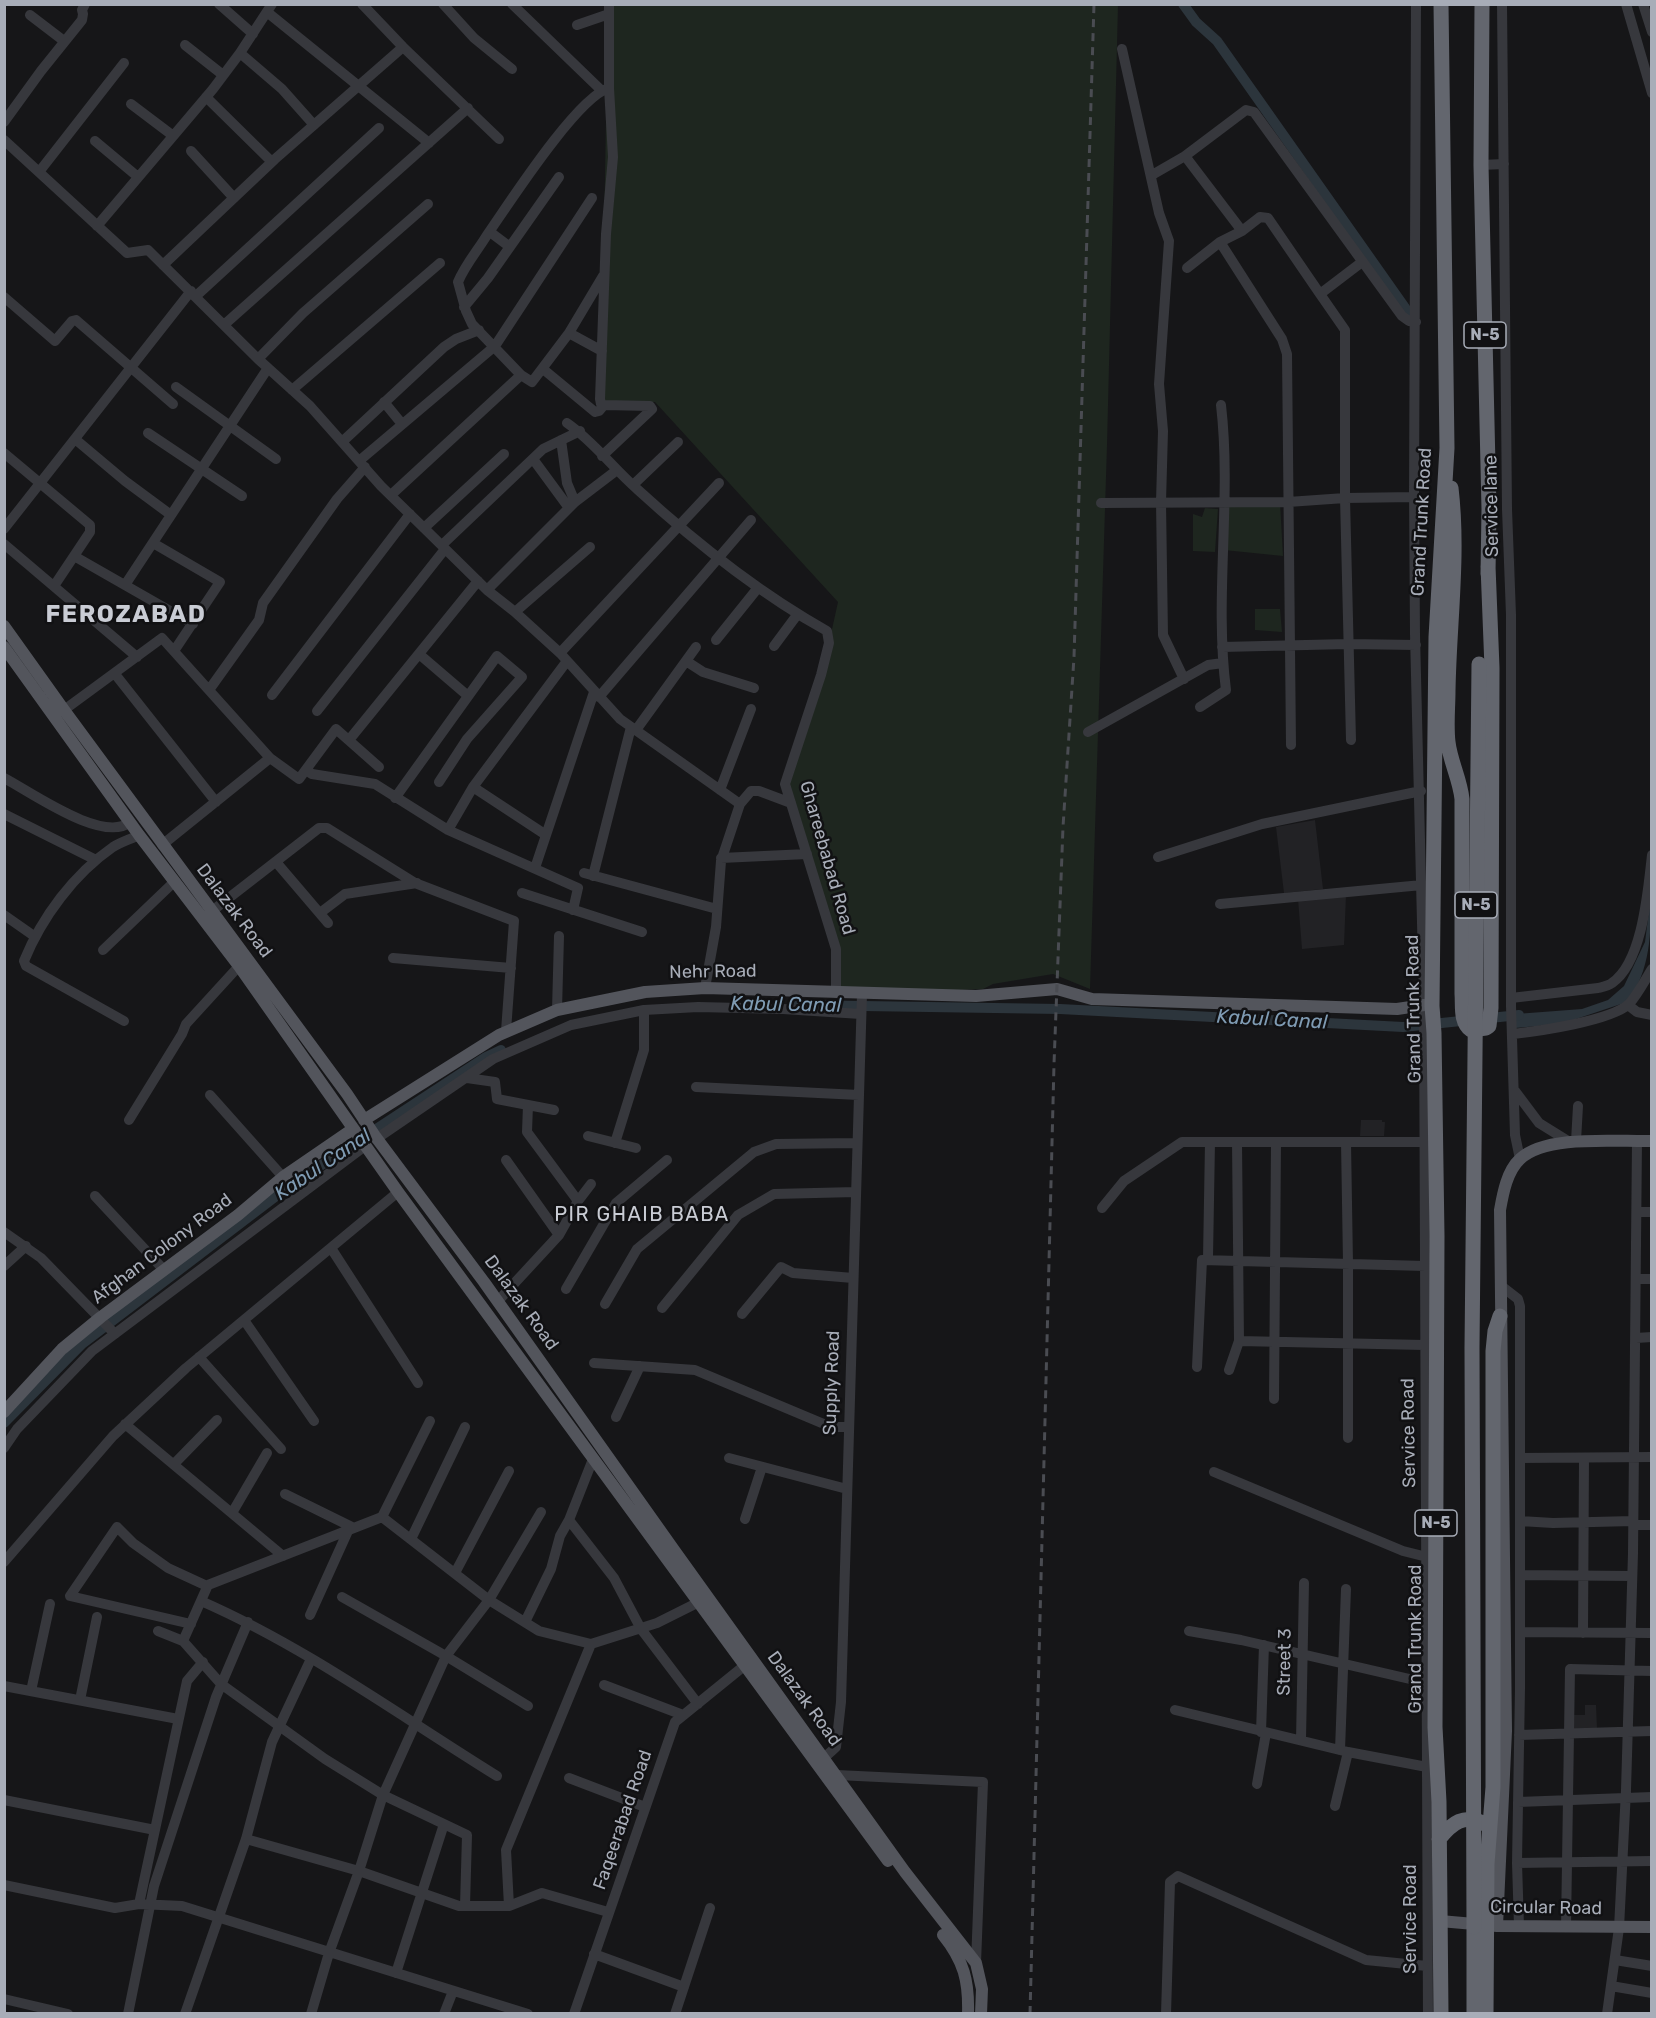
<!DOCTYPE html>
<html>
<head>
<meta charset="utf-8">
<style>
	body { margin:0 }
	#map { position:relative; width:1656px; height:2018px; overflow:hidden; background:#161618; font-family:Rubik,sans-serif }
	canvas { display:block }
	.frame { position:absolute; inset:0; border:6px solid #a8adb8; pointer-events:none }
</style>
</head>
<body>
<div id="map">
<canvas width="1656" height="2018"></canvas>
<div class="frame"></div>
</div>
<script>
const ctx = document.querySelector('canvas').getContext('2d');
ctx.lineJoin = 'round';
function paint(path, color) { ctx.fillStyle = color; ctx.fill(path, 'evenodd'); }
function trace(path, color, width, dash) { ctx.strokeStyle = color; ctx.lineWidth = width; ctx.lineCap = dash ? 'butt' : 'round'; ctx.setLineDash(dash || []); ctx.stroke(path); }
function drawText(font, color, halo, rows, align = 'center') {
  ctx.font = font + ' Rubik,sans-serif'; ctx.lineWidth = 5; ctx.setLineDash([]); ctx.textBaseline = 'middle'; ctx.strokeStyle = halo; ctx.fillStyle = color; for (const [text, x, y, turn = 0] of rows) {
    ctx.save(); ctx.translate(x, y); ctx.rotate((+turn || 0) * Math.PI / 180); ctx.textAlign = isNaN(turn) ? turn : align; if (halo) ctx.strokeText(text, 0, 0); ctx.fillText(text, 0, 0); ctx.restore();
  }
}
const built = new Path2D(`
	M1315 820 1323 889 1284 893 1276 827Z
	M1346 895 1344 945 1302 949 1298 899Z
	M1361 1120H1382V1122H1385L1384 1136H1360Z
	M1585 1705H1596L1597 1729H1573V1715H1585Z`);
const green = new Path2D(`
	M608 5H1118L1107 445 1090 989 1053 974 993 984 983 989 862 994 836 993V949L785 784 829 643 838 602 655 402 601 404Z
	M1280 502 1283 556 1224 550V507Z
	M1205 508 1218 509 1215 552 1193 551V514L1202 517Z
	M1255 609H1280L1282 632 1255 630Z`);
const water = new Path2D(`
	M1651 895C1651 933 1651 970 1627 1002L1561 1024 1515 1028 1516 1014 1582 1009 1608 1000 1624 986 1645 942Z`);
const canal = new Path2D(`
	M1183 4 1196 22 1217 41 1408 312
	M797 1005 1060 1009 1403 1027 1519 1015
	M4 1423 82 1344 288 1187 486 1057 501 1050`);
const minor = new Path2D(`
	M219 4 253 34
	M362 4 403 47 499 139
	M443 4 474 38 512 69
	M512 4 601 90
	M1416 4 1414 493 1415 634 1424 1005 1428 2014
	M1502 4 1507 509 1511 615V1006L1515 1135 1520 1159
	M1626 4 1652 93
	M1643 4 1652 32
	M267 12 429 143
	M30 15 64 41
	M577 25 609 14
	M185 45 223 75
	M1122 49 1159 213 1169 241 1159 384 1163 431 1161 502 1163 635 1184 679
	M240 53 282 89 314 125
	M206 97 272 162
	M131 104 172 135
	M4 122 41 71 82 20 83 14 82 10 85 4
	M4 140 127 253 148 250 258 359 310 406 381 486 424 528 487 590 515 612 560 653 620 719 740 804
	M95 141 138 177
	M191 151 234 198
	M1185 156 1242 231
	M1481 165 1504 164
	M39 172 124 63
	M1152 175 1185 156 1246 110 1254 112 1402 316 1409 321 1416 322
	M97 226 213 89 240 53 272 4
	M490 232 510 247
	M1220 242 1282 339 1287 354 1291 745
	M163 265 275 159 403 47
	M1187 268 1220 242 1242 231 1260 217 1268 218 1320 294
	M603 276 569 333 532 382 521 375 472 324 466 311 458 282C465 265 478 250 487 235 508 205 577 97 609 88
	M196 296 379 128
	M4 297 55 341 72 321 76 320 173 404
	M464 307 488 278 559 177
	M225 324 468 108
	M569 333 602 351
	M258 359 303 313 428 204
	M543 369 595 412 599 411 604 405
	M176 387 276 459
	M292 390 440 263
	M384 402 402 424
	M567 423C593 441 613 468 637 489 696 543 757 592 827 631L829 643 821 675 785 784 836 949V993
	M148 433 242 496
	M75 439 125 481 171 515
	M561 440 567 483 575 502
	M342 442 444 347 456 339 479 330
	M4 453 90 525V532L54 586
	M602 456 652 409 650 406 604 405 601 404 600 399 606 234 613 157 609 88V4
	M533 459 569 508
	M359 461 495 346 592 198
	M633 485 678 442
	M391 495 521 375
	M1101 503 1288 502 1345 498 1415 497
	M424 528 504 454
	M4 529 191 291
	M153 543 220 582 174 651
	M4 544 137 657
	M442 545 543 449 580 431
	M74 556 193 624
	M125 585 268 368
	M487 590 575 502 617 470
	M515 612 590 547
	M716 640 757 589
	M774 646 797 615
	M1222 647 1348 644 1416 645
	M560 653 719 483
	M419 654 468 696
	M686 661 703 672 754 688
	M115 674 216 802
	M209 690 259 620 263 603 337 499 365 467
	M272 695 410 514
	M599 697 751 520
	M1200 707 1226 690C1214 596 1232 500 1221 405
	M64 710 162 638 270 758 299 779 336 729 379 767
	M317 711 445 549
	M636 730 696 647
	M1088 732 1208 665 1223 663
	M349 740 478 581
	M1351 740 1345 498V330L1320 294 1362 262
	M306 770 312 774 375 784 448 830 578 888 573 910
	M4 778C31 792 103 844 130 822
	M473 787 546 835
	M720 790 751 709
	M395 798 497 656 522 677 467 739 439 782
	M4 814 96 860
	M448 830 473 787 567 661
	M162 845 270 758
	M1158 857 1262 824 1421 791
	M721 858 807 854
	M276 862 328 923
	M535 868 594 692
	M584 873 717 909
	M593 876 631 727
	M522 893 642 932
	M1220 904 1422 885
	M212 911 319 828H327L415 883 514 921 506 1031
	M320 913 345 894 417 883
	M4 915 34 936
	M103 950 174 882
	M393 958 511 968
	M705 988 716 927 721 861 740 804 751 791H759L791 803
	M1511 998 1598 988C1602 987 1608 986 1612 983 1643 962 1648 889 1652 855
	M1628 1005 1637 1012 1652 1015
	M557 1010 559 936
	M124 1021 26 966 24 961C42 917 74 874 113 847 121 842 131 839 139 835
	M1513 1034C1539 1031 1610 1021 1629 1004 1638 994 1645 980 1652 969
	M467 1078 495 1082 497 1099 554 1110
	M696 1087 859 1095
	M1515 1091 1539 1123 1568 1141
	M210 1095 283 1177
	M528 1105 527 1132 578 1201
	M129 1120 182 1034 186 1024 239 966
	M588 1136 636 1148
	M376 1139 493 1059 571 1025 644 1010 698 1007 783 1009 861 1014
	M1576 1141 1578 1106
	M1346 1142 1348 1263V1438
	M615 1143 644 1050V1010
	M506 1160 559 1235
	M95 1196 164 1270
	M1102 1208 1124 1181 1182 1142H1424
	M1637 1212H1652
	M4 1232 41 1258 115 1334
	M331 1248 418 1383
	M1208 1258 1210 1142
	M4 1266 26 1246
	M1637 1279H1652
	M1500 1285 1518 1299 1520 1306V1688L1517 1863 1519 1926
	M566 1289 616 1203 667 1160
	M498 1301 559 1235 578 1201 591 1184
	M605 1304 637 1249 754 1152 776 1144 857 1143
	M662 1308 738 1215 774 1194 856 1192
	M742 1314 781 1267 793 1273 853 1278
	M244 1320 314 1421
	M1636 1338 1652 1337
	M1239 1341 1424 1345
	M199 1357 281 1449
	M594 1363 695 1370 831 1427H849
	M1197 1367 1202 1260 1425 1266
	M1229 1370 1239 1341 1237 1142
	M1274 1399 1276 1142
	M616 1417 640 1366
	M125 1424 283 1556
	M4 1448 17 1429 92 1351 365 1146
	M729 1458 847 1489
	M1520 1458 1652 1457
	M174 1464 217 1420
	M1214 1472 1403 1551 1427 1557
	M285 1494 354 1528
	M232 1513 267 1453
	M382 1517 430 1421
	M745 1519 762 1467
	M569 1520 614 1578 641 1629 698 1704
	M1520 1521 1553 1523 1633 1521
	M1633 1525H1652
	M411 1539 465 1427
	M4 1562 113 1436 186 1368 398 1192
	M455 1573 509 1471
	M1520 1575 1632 1576
	M342 1597 446 1656 528 1706
	M201 1601C306 1647 400 1716 497 1776
	M310 1615 348 1531
	M525 1622 551 1569 560 1536 569 1520 593 1459
	M191 1624 70 1596 117 1527 133 1543 168 1568 207 1586
	M158 1631 183 1641 221 1684 325 1759 383 1795 467 1835 465 1906
	M1189 1631 1241 1640 1427 1683
	M1520 1632 1652 1633
	M1583 1633 1584 1458
	M183 1641 208 1585 382 1517 489 1600 539 1631 591 1644 657 1623 697 1603
	M604 1685 683 1715
	M4 1686 178 1719
	M31 1691 50 1604
	M80 1700 97 1617
	M1175 1710 1348 1752 1427 1767
	M1261 1732 1264 1645
	M1519 1735 1652 1731
	M1301 1740 1304 1583
	M1340 1750 1346 1589
	M824 1758 836 1747 841 1702 862 994
	M837 1775 983 1782 976 1963
	M569 1778 645 1807
	M1257 1784 1266 1733
	M4 1800 155 1830
	M1518 1802 1652 1797
	M1335 1806 1348 1752
	M246 1839 359 1871 459 1906H509L542 1893 608 1912
	M1517 1863 1652 1861
	M4 1885 115 1908 139 1904 182 1906 528 2014
	M139 1904 187 1681 203 1662
	M509 1906 506 1850 591 1644
	M1566 1927 1570 1669 1652 1671
	M594 1954 684 1987
	M1615 1960 1652 1966
	M396 1973 444 1824
	M1611 1986 1652 1993
	M4 1999 68 2014
	M128 2014 154 1886 216 1697 248 1622
	M185 2014 246 1839 272 1742 311 1659
	M311 2014 329 1953 359 1871 383 1795 446 1656 489 1600 541 1512
	M444 2014 453 1991
	M574 2014 675 1722 744 1666
	M675 2014 710 1908
	M1166 2014 1170 1882 1178 1876 1366 1960 1427 1966
	M1607 2014 1619 1928 1626 1790 1633 1553 1637 1141`);
const major = new Path2D(`
	M4 626 64 710 347 1094 375 1136 484 1282 674 1550 905 1872 976 1963 982 1989 981 2014
	M4 647 139 835 239 966 398 1192 888 1861
	M364 1120 499 1035 557 1010 645 992 705 988 976 996 1057 989 1092 999 1397 1009 1424 1005
	M4 1412 62 1349 101 1317 238 1215 283 1177 353 1129
	M1440 1921 1497 1926 1652 1927
	M1497 1926 1506 1731 1500 1210C1503 1193 1507 1171 1520 1159 1546 1134 1618 1142 1652 1141
	M943 1935C964 1961 969 1981 968 2014`);
const highway = new Path2D(`
	M1482 4 1481 165 1489 509 1488 574
	M1451 488C1459 555 1449 624 1448 691 1448 707 1446 725 1448 742 1450 761 1460 779 1462 799V994C1463 1006 1460 1022 1471 1030L1486 1028 1489 1026 1491 1008 1492 668 1488 566
	M1439 1839C1452 1823 1464 1813 1485 1824
	M1474 1927V2014
	M1441 2014 1439 1802 1435 1727 1437 1236 1434 1033 1432 1006 1436 637 1447 448 1441 4
	M1486 2014 1487 1864 1493 1787V1351L1495 1331 1500 1316`);
const rail = new Path2D(`
	M1030 2014 1054 1064 1063 827 1074 657 1094 4`);
const highwayBridge = new Path2D(`
	M1474 1927 1472 1347 1479 664`);
const shields = [
	[1485,335,42],
	[1476,905,42],
	[1436,1523,42]
];
const shieldNames = [
	["N-5",1485,335],
	["N-5",1476,905],
	["N-5",1436,1523]
];
const streetNames = [
	["Service lane",1492,506,-91],
	["Grand Trunk Road",1422,522,-87],
	["Ghareebabad Road",827,858,74],
	["Dalazak Road",234,911,53],
	["Nehr Road",713,972,-1],
	["Grand Trunk Road",1414,1009,-91],
	["Afghan Colony Road",162,1249,-37],
	["Dalazak Road",521,1303,54],
	["Supply Road",832,1383,-88],
	["Service Road",1409,1433,-91],
	["Grand Trunk Road",1416,1639,-90],
	["Street 3",1285,1662,-89],
	["Dalazak Road",804,1699,54],
	["Faqeerabad Road",623,1820,-71],
	["Circular Road",1546,1908,1],
	["Service Road",1411,1919,-90]
];
const waterNames = [
	["Kabul Canal",786,1005,1],
	["Kabul Canal",1272,1020,3],
	["Kabul Canal",323,1165,-34]
];
const neighbourhoodNames = [
	["PIR GHAIB BABA",642,1215]
];
const districtNames = [
	["FEROZABAD",126,615]
];
paint(built, '#222225');
paint(green, '#1e261f');
paint(water, '#2c353c');
trace(canal, '#2c353c', 10);
trace(minor, '#37383d', 10);
trace(major, '#53555c', 12);
trace(highway, '#63666e', 15);
trace(rail, '#4a4c52', 3, [8, 6]);
trace(highwayBridge, '#63666e', 15);
for (const [x, y, w] of shields) { const box = new Path2D(); box.roundRect(x - w / 2, y - 13, w, 26, 4.5); ctx.fillStyle = '#111113'; ctx.fill(box); trace(box, '#a8adb8', 1.5); }
drawText('bold 16px', '#a8adb8', null, shieldNames);
drawText('18px', '#a8adb8', '#111113', streetNames);
drawText('italic 20px', '#7f9bb3', '#111113', waterNames);
ctx.letterSpacing = '1.5px';
drawText('20px', '#c9ccd4', '#111113', neighbourhoodNames);
ctx.letterSpacing = '0px';
ctx.letterSpacing = '1.5px';
drawText('bold 24px', '#c9ccd4', '#111113', districtNames);
ctx.letterSpacing = '0px';
</script>
</body>
</html>
